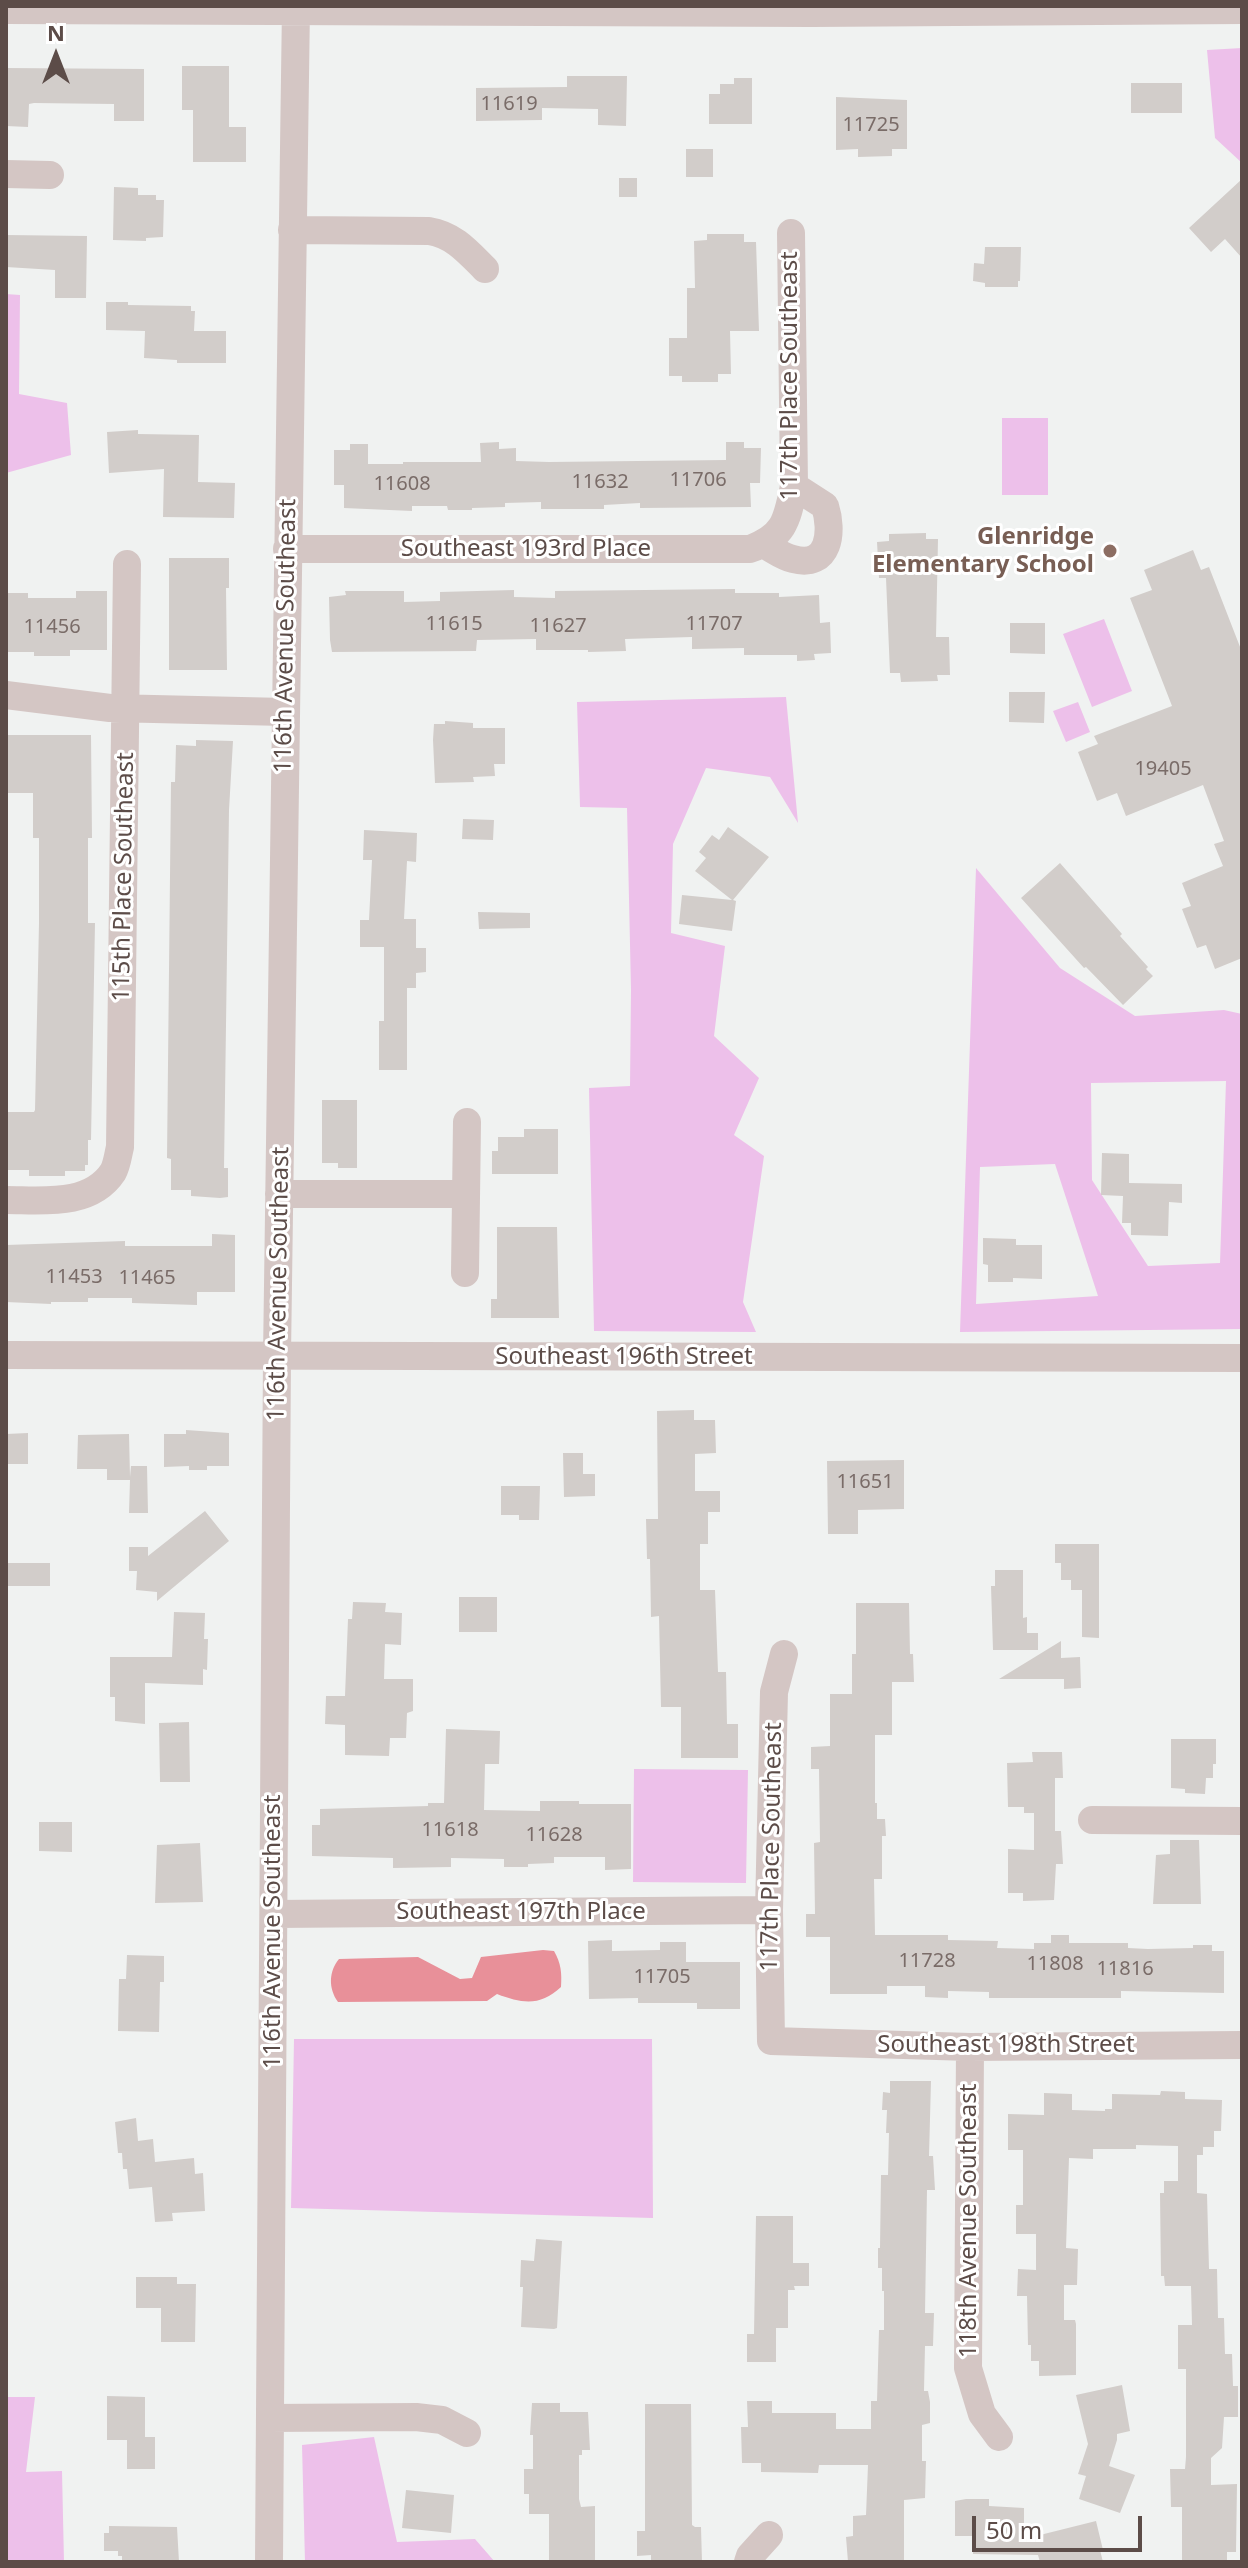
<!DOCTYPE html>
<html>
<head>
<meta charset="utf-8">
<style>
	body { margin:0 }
	#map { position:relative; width:1248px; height:2568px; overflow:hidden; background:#f0f2f1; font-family:"Noto Sans",sans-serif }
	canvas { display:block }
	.frame { position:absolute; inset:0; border:8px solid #5c4c48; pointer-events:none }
	.north { position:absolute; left:16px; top:16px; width:80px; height:80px; -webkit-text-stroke:6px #fff; paint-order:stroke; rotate:0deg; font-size:22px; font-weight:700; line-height:32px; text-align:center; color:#5c4c48 }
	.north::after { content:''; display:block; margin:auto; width:28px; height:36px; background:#5c4c48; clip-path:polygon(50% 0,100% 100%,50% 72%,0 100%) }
	.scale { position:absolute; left:972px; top:2516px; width:170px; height:36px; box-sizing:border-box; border:4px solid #5c4c48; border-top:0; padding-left:10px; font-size:24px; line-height:28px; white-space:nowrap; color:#5c4c48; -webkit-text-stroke:6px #fff; paint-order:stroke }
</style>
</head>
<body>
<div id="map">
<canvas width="1248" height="2568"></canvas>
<div class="frame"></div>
<div class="north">N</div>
<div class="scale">50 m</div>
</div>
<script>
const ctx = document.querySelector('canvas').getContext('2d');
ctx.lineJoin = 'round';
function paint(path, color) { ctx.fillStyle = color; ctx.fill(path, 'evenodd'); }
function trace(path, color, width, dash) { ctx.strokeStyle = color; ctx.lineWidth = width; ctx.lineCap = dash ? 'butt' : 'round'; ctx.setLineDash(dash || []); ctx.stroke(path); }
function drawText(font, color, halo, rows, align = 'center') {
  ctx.font = font + ' "Noto Sans",sans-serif'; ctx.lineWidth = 6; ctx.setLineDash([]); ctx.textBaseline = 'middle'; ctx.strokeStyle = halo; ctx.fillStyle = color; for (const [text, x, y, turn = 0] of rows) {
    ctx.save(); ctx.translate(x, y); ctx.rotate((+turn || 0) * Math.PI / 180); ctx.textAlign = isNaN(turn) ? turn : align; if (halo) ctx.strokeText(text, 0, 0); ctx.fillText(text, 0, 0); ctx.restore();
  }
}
const green = new Path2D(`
	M1242 48V163L1215 138 1207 50Z
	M6 294 20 295 19 394 67 403 71 455 6 473Z
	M1002 418H1048V495H1002Z
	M1104 619 1132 691 1092 707 1063 634Z
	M786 697 798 823 770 777 706 768 673 844 671 933 725 946 714 1036 759 1078 734 1135 764 1156 743 1302 756 1332 594 1331 589 1088 630 1086 631 990 627 808 580 807 577 702Z
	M1078 702 1090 732 1066 742 1053 711Z
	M976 868 1060 968 1135 1016 1224 1010 1242 1014V1329L960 1332ZM1226 1081 1220 1263 1148 1266 1092 1180 1091 1083ZM1055 1164 1098 1296 976 1304 980 1167Z
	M634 1769 748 1770 746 1883 633 1882Z
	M294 2039H652L653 2218 291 2208Z
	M6 2397H35L26 2472 62 2471 64 2562H6Z
	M374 2437 397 2542 475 2539 495 2562H305L302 2445Z`);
const water = new Path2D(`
	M543 1950 554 1951C561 1963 562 1973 561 1987 541 2006 523 2004 497 1994L487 2001 338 2002C328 1988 329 1971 339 1959L418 1957 460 1979 472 1978 481 1957Z`);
const building = new Path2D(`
	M182 66H229V127H246V162H193V110H182Z
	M6 68 144 69V121H114V104L34 103 29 104 28 127 6 126Z
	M567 76H627L626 126 598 125V109L542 108V120L476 121V88L567 87Z
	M734 78H752V124H709V94H720V84H734Z
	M1131 83H1182V113H1131Z
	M836 97 907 100V149H892V156L858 157V149L836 150Z
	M686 149H713V177H686Z
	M619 178H637V197H619Z
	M1242 179V258L1225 239 1211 252 1189 228Z
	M114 187 138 188V195H156V200H164L163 237 146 238V241L113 240Z
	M707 234H744V242H756L759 331H730L731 374H718V382H682V376H669V338H687V288H695L694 241 707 240Z
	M6 235 87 236 86 298H55V270L6 267Z
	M985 247H1021L1020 281H1018V287H985V283L973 281 974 263 984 264Z
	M106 302H128V305L191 306V311H195L194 331H226V363H177V360L144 358 145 331 106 330Z
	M138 430V434L199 435 198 482 235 483 234 518 163 517 164 469 109 473 107 432Z
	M499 442V449L516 448V461L549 462 726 460V442H744V448H761L760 483H750L751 507 640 508V503L604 505V509H541V502L505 503V507L472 508V510H448L447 506H412V511L344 508V485H334V450H350V444H368V464H403V462H481L480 443Z
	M926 533V539H938L936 637H949L950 675H937L938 681 901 682 900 673H890L886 578H879L877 542 889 541V534Z
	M1193 550 1201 570 1209 567 1242 652V958L1215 969 1206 945 1197 948 1182 909 1191 906 1182 883 1223 866 1214 844 1224 841 1203 785 1126 816 1117 793 1097 801 1078 752 1098 744 1094 736 1172 706 1130 598 1152 590 1144 570Z
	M169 558H229V588H226L227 670H169Z
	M735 589V593H779V597L819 595 820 623 830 622 831 653 814 654 815 660 797 661V655H744V648L692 649V637L625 639 626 651 588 652V650H536V639L477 640 476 651 332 652 330 640 329 597 346 595 345 591H404V602L440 601V592L514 590V597L555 598V591Z
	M76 591H107V650H70V656H34V652H6V593H28V598H76Z
	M1010 623H1045V654L1010 653Z
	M1009 692H1045L1044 723 1009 722Z
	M445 721 473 723V728H505V764H494L495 776 473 777 474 782 435 783 433 740 434 724H445Z
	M6 735H91L92 838H88V923H95L91 1140H88V1165H85V1171H65V1176H29V1170H6V1112H34L35 1110 39 923V838H33V793H6Z
	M196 740 233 741 229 810 224 1168H228V1197L220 1198 191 1196V1190H171V1159L167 1158 171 782H175L176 745 196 746Z
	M463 819 494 820 493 840 462 839Z
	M728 827 769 857 733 900 736 901 732 931 679 924 682 895 732 900 695 871 706 858 699 852 712 835 719 840Z
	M364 830 417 833 416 862 407 861 404 919H416V948H426V972L416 973V988H407V1070H379V1021H384V947H360V920H369L372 860H363Z
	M1060 863 1122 934 1120 936 1148 967 1146 969 1153 976 1123 1005 1086 967 1084 968 1021 898Z
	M478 912 530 913V928L479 929Z
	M322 1100H357V1168H338V1163H322Z
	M524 1129H558V1174H492V1151H498V1137H524Z
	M1102 1153 1129 1154V1183L1182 1184V1203L1169 1202 1168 1236 1131 1235V1223H1122L1123 1196 1101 1195Z
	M497 1227H557L559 1318H491V1299H497Z
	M212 1234 235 1235V1292H197V1305L132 1303V1298H88V1302H51V1304L6 1302V1245L125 1241V1246H212Z
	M983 1238 1016 1239V1245H1042V1279L1013 1278V1282H988V1265L983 1264Z
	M694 1410V1420H715L716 1453 695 1454V1491H720V1512H708V1544H700V1590H715L718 1672H726L727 1724H738V1758H681V1707H661L659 1616 651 1617 650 1559H647L646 1519H658L657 1411Z
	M186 1430 229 1433V1466H207V1470H189V1466L164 1467V1434H186Z
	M28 1433V1464H6V1434Z
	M129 1434 130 1477 131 1466H147L148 1513H129L130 1480H107V1469H77L78 1435Z
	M563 1453H583V1474H595V1496L564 1497Z
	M904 1460V1509L858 1510V1534H828L827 1461Z
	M501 1486H540L539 1520H519V1515H501Z
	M205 1511 229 1541 157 1601V1592L136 1590 137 1571H129V1547H148V1556Z
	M1055 1544H1099V1638L1082 1637V1590H1071V1580H1061V1563H1055Z
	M6 1563H50V1586H6Z
	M995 1570H1023V1618L1027 1617V1633H1038V1650H993L991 1586H995Z
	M459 1597H497V1632H459Z
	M353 1602 386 1603 385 1612 402 1613 401 1645 385 1644 384 1679H413V1711L407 1713 406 1738H390L389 1756 345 1755V1725L325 1724 326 1696H345L348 1619H352Z
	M856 1603H909L910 1654H913L914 1682H892V1735H875V1803H877V1819H885L886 1836H882V1879H874L875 1935H948V1940L998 1941 997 1948 1034 1949V1943H1051V1935H1069V1943H1128V1948L1148 1949 1193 1948V1945H1212V1951H1224V1993L1121 1991V1998H989V1992L948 1991V1998L925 1997V1986H887V1994H830V1937H806V1914H815L814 1843 820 1842 819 1769H811V1747L830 1746V1694H852V1654H856Z
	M174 1612 205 1613 204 1639H208L207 1670 203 1669V1685L145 1683V1724L115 1721V1697H110V1657H172Z
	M1061 1641V1658L1080 1657 1081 1688 1064 1689V1679H999Z
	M189 1722 190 1782H160L159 1723Z
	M446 1729 500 1731 499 1764H485L484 1810 540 1811V1801H579V1804H631V1869L605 1870V1857H554V1863L528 1864V1867H504V1859L451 1858V1867L393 1868V1858L312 1856V1825H320V1809L428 1806V1803H444Z
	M1171 1739H1216V1764H1213V1778H1206L1205 1794 1185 1793V1789L1171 1788Z
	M1032 1752H1062L1063 1778H1055V1831H1061L1063 1864H1056L1054 1900 1023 1901V1893H1008V1849L1034 1850V1813H1024V1807H1008L1007 1763 1033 1762Z
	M39 1822H72V1852L39 1851Z
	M1170 1840H1199L1201 1904H1153L1156 1855 1170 1854Z
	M200 1843 203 1902 155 1903 157 1845Z
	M612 1940V1951L660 1950V1942H686V1962H740V2009H697V2003H638V1998L589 1999 588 1941Z
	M127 1955 164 1956V1982H160L159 2032 118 2031 119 1979H126Z
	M890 2081H931L929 2156H933L935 2190H927L925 2313H934L933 2346H925L924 2391H928L930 2402V2423L922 2425V2461H926L925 2498 904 2500V2560L848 2562 846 2537 853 2536V2516L866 2515 868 2465H819L818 2473 761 2472V2463H742L741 2427H748L747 2401H772V2413H836V2429H871V2401H877L879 2330H884V2291H882V2268H878V2248H880L881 2175H888L889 2133H886L887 2110H882L883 2092 890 2093Z
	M1161 2091 1185 2092V2099L1222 2100 1221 2131H1214V2147H1203V2155H1197V2193L1207 2194 1209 2269H1217L1218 2318H1224L1225 2354H1232L1233 2386H1238V2417H1224L1222 2448 1211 2458V2485L1237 2484 1236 2552H1227V2562H1182V2507H1171L1170 2469H1185L1186 2457V2369H1178V2325H1192L1191 2286H1165L1164 2276H1161L1160 2193H1164V2181H1178V2146L1136 2145V2149H1093V2159L1069 2158 1066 2248 1078 2249 1077 2285H1064V2320H1075L1076 2324V2375L1039 2376V2361H1031V2345H1028L1027 2296H1017L1018 2269 1036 2270V2234H1016V2205H1023V2150H1008V2114L1044 2115V2093L1072 2094V2110L1105 2111V2109H1112V2094L1160 2095Z
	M136 2118 138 2141 153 2139 155 2162 194 2158 195 2174 203 2173 205 2211 172 2213 173 2221 155 2222 152 2187 129 2189 127 2169H123L122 2153H118L115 2122Z
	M756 2216H793V2263H809V2286H794L795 2290H788V2328H776V2362H747V2334H754Z
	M536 2239 562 2241 557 2328 554 2329 521 2327 523 2287H520L521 2260 534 2261Z
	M136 2277H177V2284H196L195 2342H161V2308H136Z
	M1122 2385 1130 2431 1117 2434V2440L1109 2466 1135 2475 1120 2513 1079 2499 1086 2476 1078 2474 1088 2444 1076 2395Z
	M107 2396 145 2397V2437H155V2469H127V2440H107Z
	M532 2403H560V2412H588L590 2450H582V2455H579V2499L581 2507 595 2506V2562H549V2514H529V2494H524V2469H533V2435H530Z
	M645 2404H691L692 2525 695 2527H701L702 2562H651V2555L637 2556V2531H645Z
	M406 2490 454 2495 451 2533 402 2528Z
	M966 2499H989V2506L1024 2508V2539L1096 2521 1103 2550H1100L1103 2562H1040L1038 2555 973 2554 974 2536H955V2501Z
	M109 2526 177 2527 179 2562H122V2556H118V2551H104V2533H109Z`);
const minor = new Path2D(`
	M6 10 812 13 1242 10
	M6 174 50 175
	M292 230 429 231C454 235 468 252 485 269
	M763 544C773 549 783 557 793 559 830 569 833 531 825 506L794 486
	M287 549H750C785 536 787 520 794 486L791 233
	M6 695 110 708 285 712
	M279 1194H466
	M6 1200C42 1200 90 1207 113 1172 117 1165 118 1155 120 1147L127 564
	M465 1273 467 1122
	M6 1355 1242 1358
	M784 1654 774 1692 769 1910 771 2041 970 2047 1242 2045
	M1092 1820 1242 1821
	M274 1914 769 1910
	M970 2047 968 2368 982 2414 999 2437
	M270 2418 416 2417 442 2420 467 2433
	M269 2562 277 1355 296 6
	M748 2562 750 2556 769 2535`);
const markers = [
	[1110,551,8,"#8d6e63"]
];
const numberNames = [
	["11619",509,104],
	["11725",871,125],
	["11706",698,480],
	["11632",600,482],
	["11608",402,484],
	["11615",454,624],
	["11707",714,624],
	["11627",558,626],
	["11456",52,627],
	["19405",1163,769],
	["11453",74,1277],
	["11465",147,1278],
	["11651",865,1482],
	["11618",450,1830],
	["11628",554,1835],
	["11728",927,1961],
	["11808",1055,1964],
	["11816",1125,1969],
	["11705",662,1977]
];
const streetNames = [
	["117th Place Southeast",790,376,-90],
	["Southeast 193rd Place",526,549],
	["116th Avenue Southeast",286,636,-89],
	["115th Place Southeast",124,877,-89],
	["116th Avenue Southeast",279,1284,-89],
	["Southeast 196th Street",624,1357],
	["117th Place Southeast",772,1847,-89],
	["Southeast 197th Place",521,1912],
	["116th Avenue Southeast",273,1932,-90],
	["Southeast 198th Street",1006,2045],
	["118th Avenue Southeast",969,2221,-90]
];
const educationNames = [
	["Glenridge",1094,537],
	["Elementary School",1094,565]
];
paint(green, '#edc0ea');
paint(water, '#e89099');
paint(building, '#d2cdca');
trace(minor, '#d4c6c4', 28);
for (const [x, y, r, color] of markers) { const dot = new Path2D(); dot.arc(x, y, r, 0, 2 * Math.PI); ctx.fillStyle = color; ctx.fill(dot); trace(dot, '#fff', 3); }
drawText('20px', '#7a6c68', null, numberNames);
drawText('24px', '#5c4c48', '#fff', streetNames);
drawText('bold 24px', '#785e54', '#fff', educationNames, 'right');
</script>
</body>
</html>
